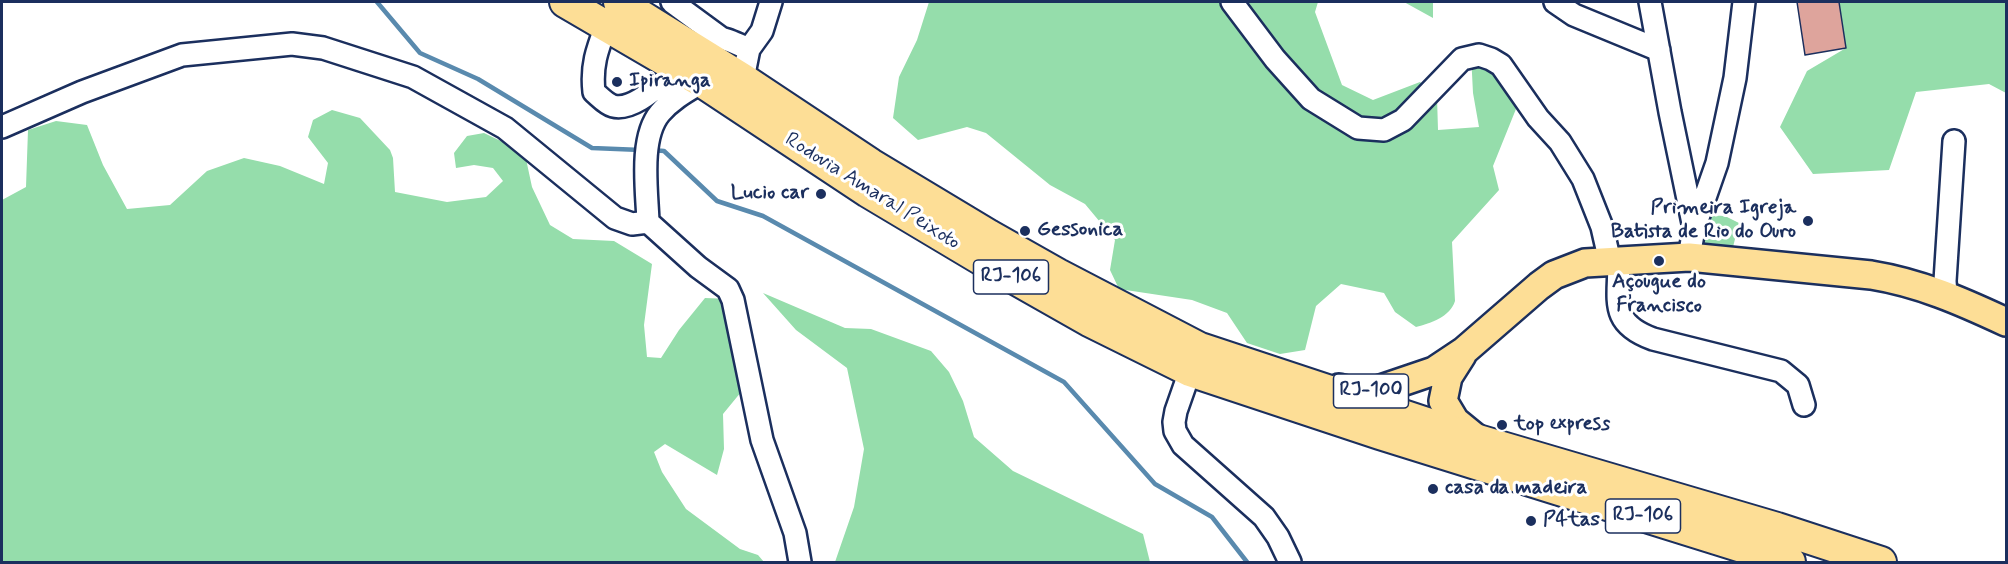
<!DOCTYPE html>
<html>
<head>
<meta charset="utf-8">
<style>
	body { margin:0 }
	#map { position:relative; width:2008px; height:564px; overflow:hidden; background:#fff; font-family:Mynerve,sans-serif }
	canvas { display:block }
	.frame { position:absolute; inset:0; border:3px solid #1b2f5e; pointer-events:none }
</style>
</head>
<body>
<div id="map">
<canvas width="2008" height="564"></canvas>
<div class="frame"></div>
</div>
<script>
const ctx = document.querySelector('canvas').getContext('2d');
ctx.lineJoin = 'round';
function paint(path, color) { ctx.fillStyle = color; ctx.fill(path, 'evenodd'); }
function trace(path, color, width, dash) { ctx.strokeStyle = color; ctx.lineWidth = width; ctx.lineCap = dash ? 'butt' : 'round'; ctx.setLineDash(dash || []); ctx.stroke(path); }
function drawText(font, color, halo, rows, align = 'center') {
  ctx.font = font + ' Mynerve,sans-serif'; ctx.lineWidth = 6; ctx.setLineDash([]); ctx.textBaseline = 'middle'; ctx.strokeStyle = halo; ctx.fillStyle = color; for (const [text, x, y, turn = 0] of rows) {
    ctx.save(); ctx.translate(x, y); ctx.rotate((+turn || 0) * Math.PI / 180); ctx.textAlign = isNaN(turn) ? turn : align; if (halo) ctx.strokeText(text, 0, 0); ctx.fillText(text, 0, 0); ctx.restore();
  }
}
const green = new Path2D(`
	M929 2H1318L1315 12 1342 85 1373 100 1420 82 1437 97 1438 130 1479 127 1473 93 1471 54 1506 72 1516 109 1493 166 1499 190 1452 242 1455 301C1450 317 1431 323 1416 327L1395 312 1384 293 1341 284 1316 306 1305 350 1280 354 1247 343 1227 313 1192 300 1119 289 1110 270 1115 240 1085 204 1050 185 986 133 967 127 918 140 893 118 899 77 917 40Z
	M1404 2H1433V18Z
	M1839 2H2006V93L1989 84 1916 92 1889 170 1813 174 1780 127 1807 71 1846 48Z
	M332 110 360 118 390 150 393 158 395 192 447 202 486 197 503 181 493 168 474 165 456 168 454 153 467 136 484 133 507 144 526 159 532 187 550 225 573 239 614 241 652 264 644 325 647 357 661 358 679 330 705 298 731 299 746 386 723 414 724 449 717 475 665 444 654 452 662 472 686 509 740 549 758 555 764 562H2V200L26 187 28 130 56 121 87 125 103 165 127 209 170 205 207 171 244 158 280 166 324 184 328 163 308 137 313 120Z
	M1705 215 1725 216 1739 223 1733 247 1703 244Z
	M763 293 845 328 871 329 931 351 949 372 963 401 974 437 1013 471 1143 534 1150 562H835L854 507 864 449 847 368 796 330Z`);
const stream = new Path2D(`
	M377 2 420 53 478 79 592 148 641 150
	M652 150 664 151 717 201 763 216 1064 382 1155 484 1212 517 1247 562`);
const building = new Path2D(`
	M1797 2H1839L1846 48 1805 55Z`);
const minor = new Path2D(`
	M672 2 721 38
	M1232 2 1275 59 1311 99 1358 128 1384 130 1403 120 1462 59 1479 55 1491 59 1501 65 1538 118 1560 142 1583 179 1602 227 1610 262
	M1555 2 1574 15 1659 50
	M1650 2 1670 112 1694 228
	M606 26C597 50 591 66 594 92 600 97 606 104 613 106 634 112 663 81 679 69
	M693 48C718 31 724 39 749 49L743 79
	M749 49 762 31 771 2
	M2 127 82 92 182 55 292 44 323 48 413 77 505 128 615 218 632 224 648 222 698 267 728 289 733 300 762 440 795 533 800 562
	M648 222C647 191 639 138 660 113 672 99 687 91 702 82
	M1689 257 1694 229 1717 163 1735 78 1744 2
	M1619 261C1619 301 1609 323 1653 339L1781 371 1798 385 1804 405
	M1946 295 1945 281 1954 141
	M1190 371 1176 411 1174 422 1175 431 1183 445 1264 517 1278 537 1290 562`);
const major = new Path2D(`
	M1462 355 1448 377 1443 401 1455 421 1477 439
	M1339 388 1351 391H1375L1434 371 1464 351 1539 286 1554 275 1585 263 1689 257 1871 275C1920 283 1961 301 2006 322`);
const highway = new Path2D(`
	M565 2 702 82 868 192 992 266 1089 321 1190 371 1380 434 1790 562
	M619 2 743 79 871 164 989 235 1058 274 1200 348 1478 440 1777 528 1881 562`);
const markers = [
	[617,82,6,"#1b2f5e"],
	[821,194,6,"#1b2f5e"],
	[1808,221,6,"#1b2f5e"],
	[1025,231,6,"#1b2f5e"],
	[1659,261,6,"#1b2f5e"],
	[1502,425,6,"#1b2f5e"],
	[1433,489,6,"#1b2f5e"],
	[1531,521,6,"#1b2f5e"]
];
const shields = [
	[1011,277,75],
	[1371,391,75],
	[1643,516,75]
];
const shieldNames = [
	["RJ-106",1011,277],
	["RJ-100",1371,391],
	["RJ-106",1643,516]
];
const poiNames = [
	["Ipiranga",629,82],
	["Lucio car",809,194,"right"],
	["Primeira Igreja",1796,209,"right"],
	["Batista de Rio do Ouro",1796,233,"right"],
	["Gessonica",1037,231],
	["Açougue do",1659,283,"center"],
	["Francisco",1659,307,"center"],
	["top express",1514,425],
	["casa da madeira",1445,489],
	["P4tas",1543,521]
];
const streetNames = [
	["Rodovia Amaral Peixoto",872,192,32]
];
paint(green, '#95ddab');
trace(stream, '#598aae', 4.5);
paint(building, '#dea49c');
trace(building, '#1b2f5e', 1.5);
trace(minor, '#1b2f5e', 26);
trace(major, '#1b2f5e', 32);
trace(highway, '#1b2f5e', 34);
trace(minor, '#fff', 21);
trace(major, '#fdde96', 27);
trace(highway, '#fdde96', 30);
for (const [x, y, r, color] of markers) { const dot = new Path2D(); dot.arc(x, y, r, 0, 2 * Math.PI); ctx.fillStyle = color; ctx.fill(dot); trace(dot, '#fff', 2); }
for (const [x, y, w] of shields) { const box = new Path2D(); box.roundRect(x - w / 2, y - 17, w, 34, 4.5); ctx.fillStyle = '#fff'; ctx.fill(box); trace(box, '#1b2f5e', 1.5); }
drawText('bold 20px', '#1b2f5e', null, shieldNames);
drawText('bold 21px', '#1b2f5e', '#fff', poiNames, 'left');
drawText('21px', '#1b2f5e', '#fff', streetNames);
</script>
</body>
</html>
